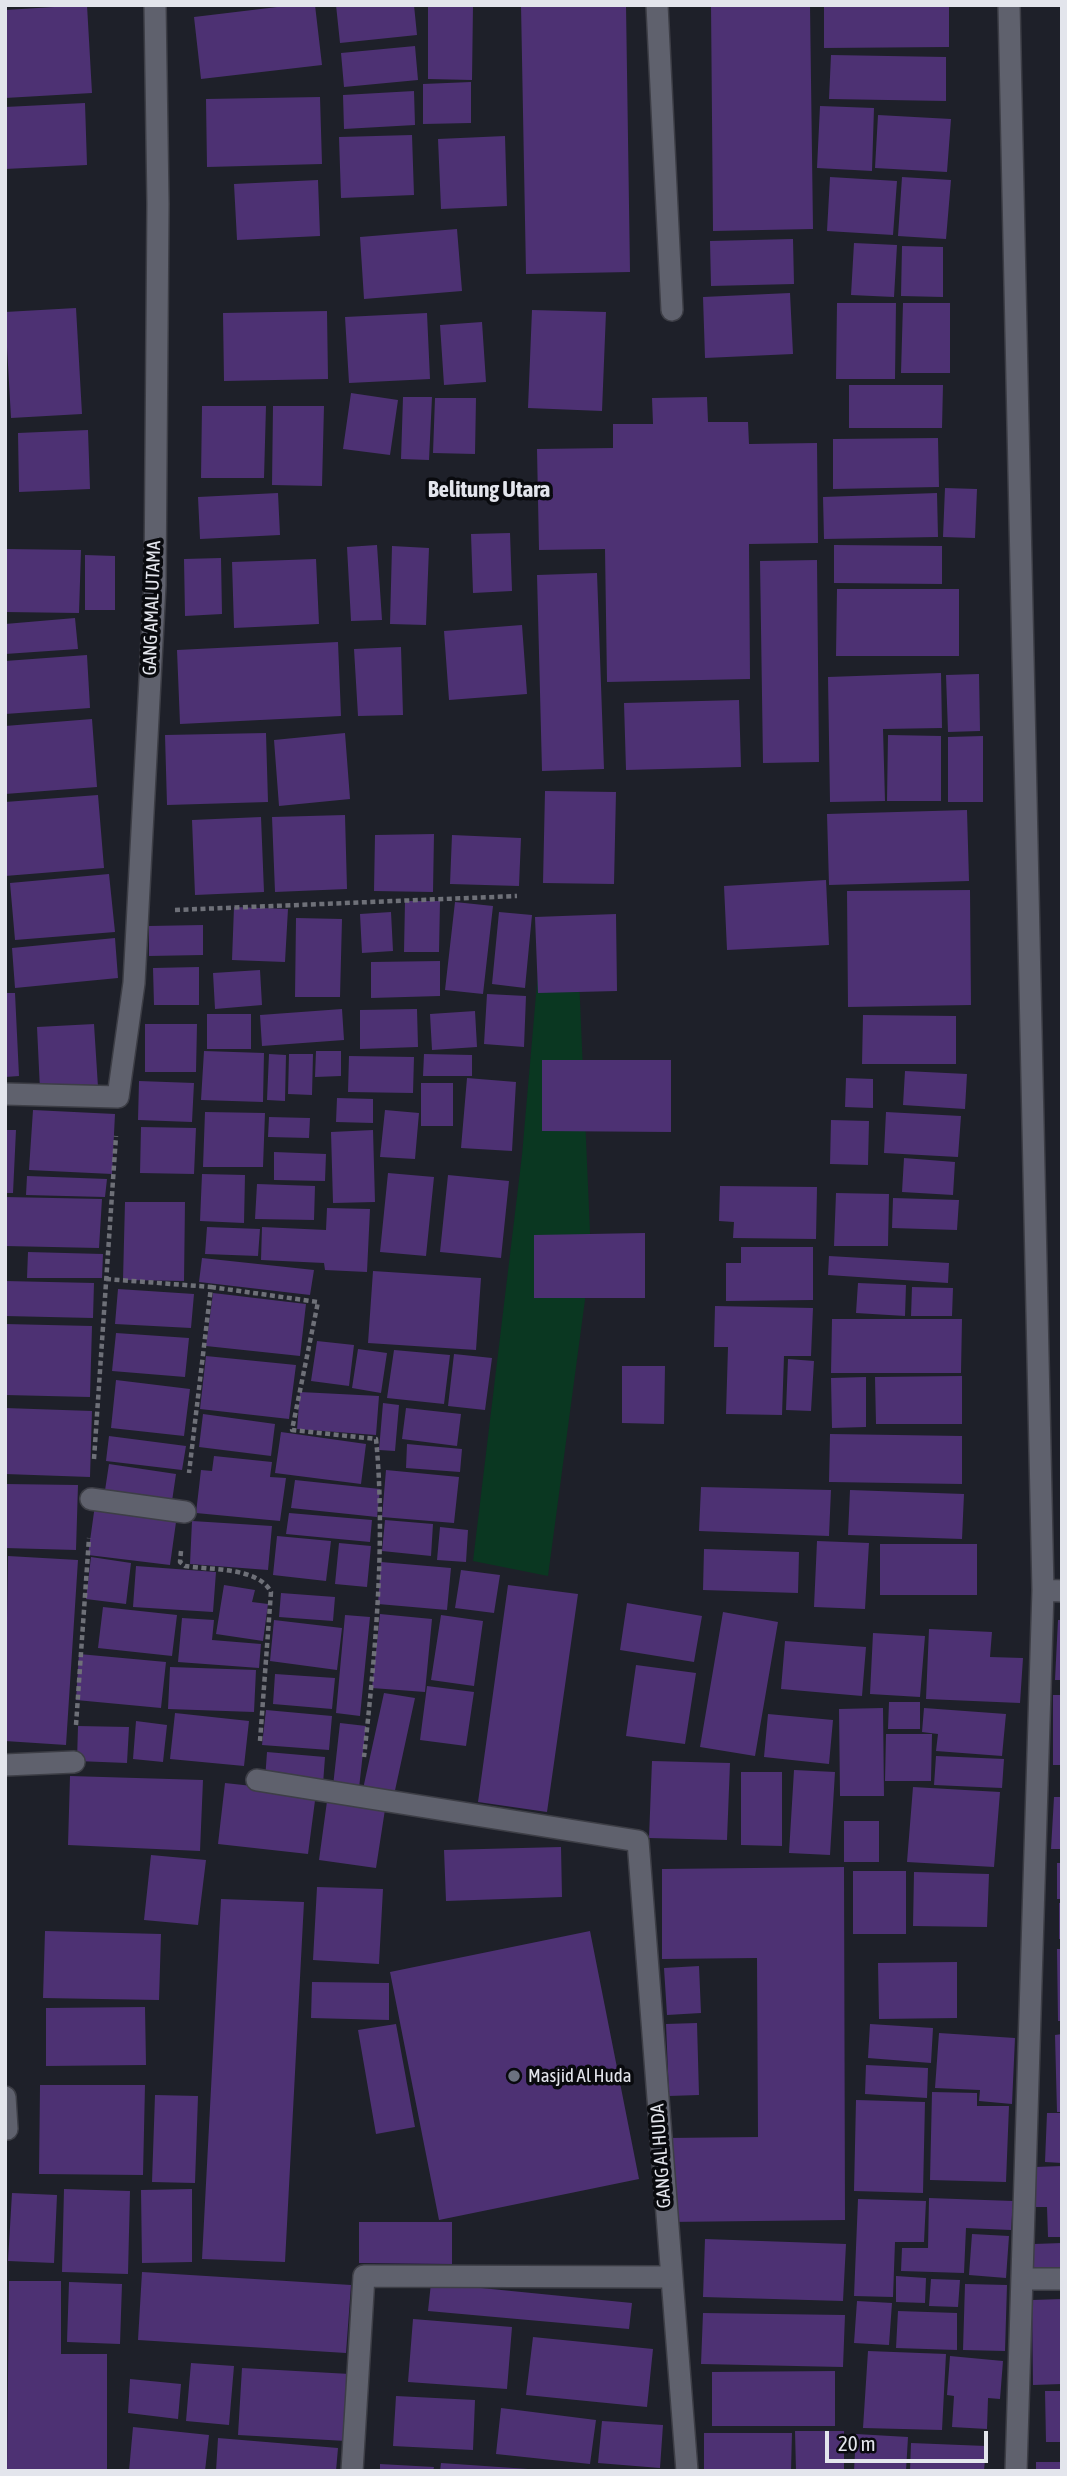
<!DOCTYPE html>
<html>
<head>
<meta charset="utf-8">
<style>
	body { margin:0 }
	#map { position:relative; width:1067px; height:2476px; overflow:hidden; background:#1e2029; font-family:"Asap Condensed",sans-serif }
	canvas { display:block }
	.frame { position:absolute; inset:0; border:7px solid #e3e5ec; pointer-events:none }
	.scale { position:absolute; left:825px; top:2431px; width:163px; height:32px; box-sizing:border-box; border:4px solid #e3e5ec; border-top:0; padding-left:9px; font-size:21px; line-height:24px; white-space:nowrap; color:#e3e5ec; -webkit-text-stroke:5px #090a0e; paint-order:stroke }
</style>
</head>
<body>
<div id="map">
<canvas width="1067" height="2476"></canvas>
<div class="frame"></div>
<div class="scale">20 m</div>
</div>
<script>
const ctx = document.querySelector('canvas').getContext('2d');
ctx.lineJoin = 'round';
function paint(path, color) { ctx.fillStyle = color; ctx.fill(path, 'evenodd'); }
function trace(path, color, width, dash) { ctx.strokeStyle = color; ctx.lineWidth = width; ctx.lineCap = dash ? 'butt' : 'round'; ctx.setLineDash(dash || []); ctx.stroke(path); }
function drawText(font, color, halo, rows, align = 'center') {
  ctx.font = font + ' "Asap Condensed",sans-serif'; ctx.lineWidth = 7; ctx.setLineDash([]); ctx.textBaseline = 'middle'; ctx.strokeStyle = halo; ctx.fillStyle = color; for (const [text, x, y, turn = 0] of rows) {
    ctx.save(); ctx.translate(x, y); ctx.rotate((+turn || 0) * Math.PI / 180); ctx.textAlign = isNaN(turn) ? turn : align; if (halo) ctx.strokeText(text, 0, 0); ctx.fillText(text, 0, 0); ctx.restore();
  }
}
const green = new Path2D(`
	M542 926 577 932 591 1255 548 1576 473 1561 522 1155Z`);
const building = new Path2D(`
	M87 5 92 93 5 98V10Z
	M294 5H315L322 65 201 79 194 17Z
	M336 5H414L417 35 340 43Z
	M428 5H473L472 80 428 79Z
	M521 5H626L630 272 526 274Z
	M711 5H810L813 229 713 231Z
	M824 5H949V47L824 48Z
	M415 46 418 80 344 87 341 53Z
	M831 55 946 57V101L829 99Z
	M471 82V123L423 124V84Z
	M414 91 415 125 344 129 343 95Z
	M320 97 322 164 207 167 206 99Z
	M85 103 87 165 5 169V107Z
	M820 106 874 108 872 171 817 168Z
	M878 115 951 119 947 172 875 168Z
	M412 135 414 195 341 198 339 137Z
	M505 136 507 206 441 209 438 139Z
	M830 177 897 181 893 235 827 231Z
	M902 177 951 180 946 239 898 236Z
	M318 180 320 236 237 240 234 184Z
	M457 229 462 291 364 299 360 237Z
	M793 239 794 284 711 286 710 241Z
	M854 243 897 245 894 297 851 295Z
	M902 246 943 247V297L901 296Z
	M790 293 793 354 705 358 703 297Z
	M837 303H896L895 379H836Z
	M903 303H950V373H901Z
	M76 308 82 414 11 418 5 312Z
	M532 310 606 312 602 411 528 408Z
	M327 311 328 379 224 381 223 313Z
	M427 313 430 379 349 383 345 317Z
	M482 322 486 382 444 385 440 325Z
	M849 385H943L942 428H849Z
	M351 393 398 400 390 455 343 449Z
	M403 397H432L429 460 401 459Z
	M707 397 708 422H748L749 444 817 443 818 543 749 544 750 679 607 682 605 549 539 550 537 449 613 448V424H653L652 398Z
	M435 398H476L475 454 433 453Z
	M202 406H266L264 478H201Z
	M273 406H324L322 486 272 485Z
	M88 430 90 489 19 492 18 433Z
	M938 438 939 487 833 489V439Z
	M945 488 977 489 975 538 943 537Z
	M278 493 280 535 200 539 198 497Z
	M937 493 938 537 824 539 823 497Z
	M510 533 512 591 473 593 471 534Z
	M377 545 382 620 351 621 347 547Z
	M834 545 942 546V584L834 583Z
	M392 546 429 548 426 625 390 624Z
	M5 549 81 550 79 613 5 612Z
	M85 555 115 556V610H85Z
	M221 558 222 614 185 616 184 559Z
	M316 559 319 624 234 628 232 562Z
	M817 560 819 762 763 763 760 561Z
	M597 573 604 769 542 771 537 575Z
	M837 589H959V656H836Z
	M75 618 78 649 5 654V624Z
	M522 625 527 694 449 700 444 631Z
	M338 642 341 716 180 724 177 650Z
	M401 647 403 715 358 716 354 649Z
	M87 655 90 708 5 714V661Z
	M941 673 942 728 883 729 885 801 830 802 828 677Z
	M979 674 980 731 948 732 946 675Z
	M739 700 741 767 626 770 624 703Z
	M92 719 97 787 5 794V726Z
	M266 733 268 802 167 805 165 735Z
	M345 733 350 799 279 806 274 740Z
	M888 735 941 736V801H887Z
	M983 736V802H948V737Z
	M545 791 616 792 614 884 543 883Z
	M98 795 104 868 5 876V802Z
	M967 810 969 881 829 885 827 814Z
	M345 815 347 889 275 892 272 817Z
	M261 817 264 892 195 895 192 820Z
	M434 834 433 892 374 891 375 835Z
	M452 835 521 838 519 886 450 884Z
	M109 874 115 932 15 940 10 883Z
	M826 880 829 945 727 950 724 886Z
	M970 890 971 1005 848 1007 847 891Z
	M405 901H440L439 952H404Z
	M455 902 493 906 483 994 445 990Z
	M234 907 288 909 285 962 232 960Z
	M391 912 393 951 362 953 360 914Z
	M499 912 532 915 525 988 492 984Z
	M616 914 617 991 538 993 535 917Z
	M296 918 342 919 340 997H295Z
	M203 925V955L149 956V926Z
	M115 938 118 978 15 988 12 948Z
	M440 961V996L371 998V962Z
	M199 967V1005H154L153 968Z
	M260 970 262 1005 215 1009 213 973Z
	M5 993H15L19 1076 5 1077Z
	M487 994 526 996 524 1047 484 1044Z
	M342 1009 344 1040 262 1046 260 1015Z
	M417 1009 418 1047 360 1049V1010Z
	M475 1011 477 1047 432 1050 430 1014Z
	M207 1014H251V1049H207Z
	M863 1015 956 1016V1064H862Z
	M94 1024 98 1087 40 1090 37 1027Z
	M145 1024H197L196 1072H145Z
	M204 1051 264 1053 263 1102 201 1100Z
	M316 1051H341V1076L315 1077Z
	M269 1054 286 1055 285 1101 267 1100Z
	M289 1054H313L312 1095 288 1094Z
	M424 1054 472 1055V1076H423Z
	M349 1056 414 1057 413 1093 348 1092Z
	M542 1060H671V1132L542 1131Z
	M905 1071 967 1074 965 1109 903 1105Z
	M467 1078 516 1082 512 1151 461 1148Z
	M846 1078 873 1079V1108L845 1107Z
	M139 1081 194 1083 192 1122 138 1120Z
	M421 1083H453V1126H421Z
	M337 1098 373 1099V1123L336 1122Z
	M33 1110 115 1114 112 1174 29 1170Z
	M385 1110 419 1113 415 1159 380 1157Z
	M205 1112 265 1113 263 1167H203Z
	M886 1112 961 1116 958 1157 884 1153Z
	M269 1117 310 1118 309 1138 268 1137Z
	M831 1120 869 1121 868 1165 830 1164Z
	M141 1127 196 1128 194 1174 140 1173Z
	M5 1130H16L13 1193H5Z
	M373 1130 375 1202 333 1203 331 1132Z
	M274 1152 326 1154 325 1181 274 1180Z
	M904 1158 955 1162 953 1195 902 1192Z
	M388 1173 434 1177 426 1256 380 1252Z
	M202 1174 245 1175 244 1223 200 1221Z
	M448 1175 509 1181 501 1258 440 1252Z
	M27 1176 107 1179 105 1197 26 1195Z
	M257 1184 315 1186 314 1220 255 1219Z
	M720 1186 817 1187 816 1239 733 1238 734 1222 719 1221Z
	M836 1193 889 1194 888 1246H834Z
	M5 1197 102 1199 99 1248 5 1246Z
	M893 1198 959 1200 957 1230 892 1228Z
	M125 1202H185L184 1281 123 1280Z
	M327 1208 370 1209 367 1272 325 1270 324 1263 261 1260 262 1227 326 1230Z
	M207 1227 260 1229 258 1256 205 1254Z
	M645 1233V1298H534V1235Z
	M741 1247H813V1300L726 1301V1263H741Z
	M28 1252 103 1254 102 1278H27Z
	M829 1256 949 1263 948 1283 828 1275Z
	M202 1258 314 1270 310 1295 199 1282Z
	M373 1271 481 1278 476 1350 368 1343Z
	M5 1281 94 1283 93 1318 5 1316Z
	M858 1283 906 1285 905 1316 856 1313Z
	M912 1287 953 1288 952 1316H911Z
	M118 1289 194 1294 191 1328 115 1324Z
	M213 1293 306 1304 300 1356 206 1346Z
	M715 1306 813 1308 811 1356H784L782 1415 726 1414 728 1347H714Z
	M832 1319H962L961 1373H831Z
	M5 1324 92 1326 90 1397 5 1395Z
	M116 1333 189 1338 185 1377 112 1371Z
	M317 1341 354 1345 349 1386 311 1381Z
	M358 1349 387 1353 381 1393 352 1388Z
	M394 1350 450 1355 444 1404 387 1398Z
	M454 1354 492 1358 485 1410 448 1406Z
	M206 1356 296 1365 289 1419 200 1409Z
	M788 1359 814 1361 811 1411 786 1410Z
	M622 1366H665L664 1424 622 1423Z
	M962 1376V1424H876L875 1377Z
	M866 1377V1427L832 1428 831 1378Z
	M116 1380 190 1389 184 1436 111 1428Z
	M300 1392 379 1396 376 1435 297 1429Z
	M383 1403 399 1405 395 1451 379 1450Z
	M5 1408 92 1411 90 1477 5 1474Z
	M406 1408 461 1414 457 1446 402 1439Z
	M203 1414 275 1424 271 1456 199 1447Z
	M281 1432 366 1444 361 1484 275 1473Z
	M830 1434 962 1436V1484L829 1482Z
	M109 1436 186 1446 182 1470 106 1461Z
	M407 1444 462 1449 460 1472 406 1468Z
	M214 1456 272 1462 270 1477 286 1478 280 1521 196 1513 201 1470 212 1471Z
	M109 1464 176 1474 171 1508 104 1497Z
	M386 1470 459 1477 454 1523 382 1517Z
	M295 1480 380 1489 377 1517 291 1508Z
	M5 1484 78 1485 76 1550 5 1548Z
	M701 1487 831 1490 829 1536 699 1531Z
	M850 1490 964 1494 962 1539 848 1535Z
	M95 1505 177 1515 170 1565 88 1555Z
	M289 1513 372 1520 370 1542 286 1534Z
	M385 1520 433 1524 431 1556 382 1551Z
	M192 1521 272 1526 268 1570 190 1564Z
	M440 1527 468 1530 466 1562 437 1560Z
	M277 1536 331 1541 326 1581 273 1575Z
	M817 1541 869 1543 865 1609 814 1607Z
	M339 1543 371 1546 367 1587 335 1584Z
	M880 1544H977V1595H880Z
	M704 1549 799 1552 798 1593 703 1590Z
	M8 1556 78 1560 66 1745 5 1741Z
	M91 1557 131 1563 126 1604 86 1599Z
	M381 1562 451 1568 447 1610 378 1604Z
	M136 1566 216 1572 213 1612 133 1607Z
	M461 1570 500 1575 494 1613 455 1608Z
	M224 1585 255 1590 252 1602 268 1604 263 1641 216 1634Z
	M508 1585 578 1594 547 1812 478 1802Z
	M281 1593 335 1597 333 1621 279 1617Z
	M627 1603 702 1616 694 1662 620 1650Z
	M103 1607 177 1615 172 1656 98 1648Z
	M723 1612 778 1622 755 1756 700 1747Z
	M380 1614 432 1619 425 1692 372 1688Z
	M345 1615 370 1617 360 1716 336 1713Z
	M441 1615 483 1621 474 1686 431 1680Z
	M182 1618 214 1620 212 1640 261 1644 259 1668 178 1662Z
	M274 1620 342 1628 337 1670 270 1661Z
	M1058 1620H1062V1680H1055Z
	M929 1629 992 1632 990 1657 1023 1658 1020 1703 926 1699Z
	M873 1633 925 1636 920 1697 870 1694Z
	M785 1641 866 1647 862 1696 781 1689Z
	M79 1654 166 1662 161 1708 76 1700Z
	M636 1665 696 1673 685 1744 626 1736Z
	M170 1667 256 1670 254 1712 168 1709Z
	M275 1674 335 1678 332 1709 273 1704Z
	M427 1686 474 1692 466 1746 420 1740Z
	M384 1693 415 1698 394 1795 363 1789Z
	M1053 1695H1062V1765H1053Z
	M889 1702H920V1729H888Z
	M883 1708 884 1796H840L839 1709Z
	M924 1708 1006 1714 1002 1756 936 1751 938 1734 922 1732Z
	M266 1710 332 1716 329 1750 262 1745Z
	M175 1713 249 1721 244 1766 170 1759Z
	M768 1714 833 1720 829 1764 764 1757Z
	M136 1721 167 1725 163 1762 133 1759Z
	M340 1723 366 1726 359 1788 333 1786Z
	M78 1726 129 1727 127 1763 77 1761Z
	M886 1734H932L931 1781H885Z
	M267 1752 325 1757 323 1784 265 1780Z
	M936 1756 1004 1759 1002 1788 934 1785Z
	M652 1761 730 1763 727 1840 649 1838Z
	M794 1770 835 1772 830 1855 789 1853Z
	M741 1772H782V1846L741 1845Z
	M70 1776 203 1780 200 1851 68 1845Z
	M225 1783 316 1793 308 1854 218 1844Z
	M913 1787 1000 1792 994 1867 907 1862Z
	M328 1794 386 1803 376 1868 319 1860Z
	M1054 1797H1062V1849H1051Z
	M844 1821H879V1862H844Z
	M561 1847 562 1897 446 1901 444 1850Z
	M151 1855 206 1860 198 1925 144 1920Z
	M1057 1863H1062V1899H1057Z
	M844 1867 845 2220 667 2222V2138L758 2137 757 1958 662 1959V1869Z
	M853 1871H906V1934H853Z
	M914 1872 989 1874 987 1927 913 1926Z
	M317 1887 383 1889 379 1964 313 1960Z
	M221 1899 304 1902 285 2262 202 2259Z
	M1059 1903H1062V1939H1059Z
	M45 1931 161 1934 159 2000 43 1998Z
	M590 1931 639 2179 439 2220 390 1972Z
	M1057 1949H1062V2021H1058Z
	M957 1962V2018L879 2019 878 1963Z
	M699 1966 701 2013 667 2015 664 1968Z
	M312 1982 389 1983V2020L311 2018Z
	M145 2007 146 2065 46 2066V2008Z
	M697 2023 699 2095 669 2096 666 2024Z
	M396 2024 415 2127 376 2134 358 2030Z
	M870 2024 933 2028 931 2063 868 2058Z
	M939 2033 1015 2038 1012 2104 979 2101 980 2090 935 2088Z
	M1062 2034V2112H1057L1055 2035Z
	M866 2065 928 2068 927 2098 865 2094Z
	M40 2085H145L143 2175 39 2174Z
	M932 2092 977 2093V2106H1009L1006 2182 930 2180Z
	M155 2095 198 2096 195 2183 152 2182Z
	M856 2100 925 2102 923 2193 854 2191Z
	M1047 2113H1062V2163L1045 2162Z
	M1062 2166V2237H1048L1047 2207H1036L1035 2167Z
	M64 2189 130 2191 128 2274 62 2272Z
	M192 2189V2262L142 2263 141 2190Z
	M12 2193 57 2195 54 2263 8 2261Z
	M929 2198 1013 2201 1011 2230 966 2228 964 2273 901 2271 902 2248H928Z
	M858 2199 926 2201 924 2242H895L893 2297 854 2296Z
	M359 2222H452V2264L359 2263Z
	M972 2234 1009 2236 1006 2278 969 2275Z
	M705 2239 846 2244 843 2301 703 2297Z
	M1062 2243V2270L1034 2271V2244Z
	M142 2272 351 2285 346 2353 138 2340Z
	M896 2276 926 2278 925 2303 896 2302Z
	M931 2279 960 2280 958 2307 929 2306Z
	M9 2281H61V2354H107V2471H7Z
	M69 2282 122 2284 120 2344 67 2342Z
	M431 2283 632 2303 629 2329 428 2311Z
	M965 2284 1007 2285 1005 2351 963 2350Z
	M1062 2299V2384L1033 2385 1032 2300Z
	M857 2301 892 2303 889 2345 854 2343Z
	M898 2311 957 2313V2350L896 2348Z
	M703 2313 845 2315 843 2367 701 2364Z
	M413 2319 512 2327 507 2389 408 2382Z
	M533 2337 653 2349 647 2407 526 2395Z
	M868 2351 946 2354 942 2430 863 2428Z
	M950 2356 1003 2361 1000 2399 988 2398 987 2429 952 2427 954 2396 947 2395Z
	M191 2363 234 2366 229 2425 186 2421Z
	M242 2368 350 2374 346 2441 238 2435Z
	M835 2371V2426H712V2372Z
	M130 2379 181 2384 178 2419 128 2413Z
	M1045 2391H1062V2442H1046Z
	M396 2396 475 2400 473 2450 393 2446Z
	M501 2408 596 2420 590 2464 496 2454Z
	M602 2421 663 2425 660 2468 598 2463Z
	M133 2427 209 2435 205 2471H129Z
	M795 2431H844V2471H796Z
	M704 2433H792L791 2471H704Z
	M856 2434 908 2437 906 2471H854Z
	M218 2438 338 2448 336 2471H216Z
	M911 2443 986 2446 984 2471H910Z
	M1036 2462H1062V2471H1036Z
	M441 2463 528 2469V2471H440Z
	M380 2464 434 2467 433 2471H380Z`);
const path = new Path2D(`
	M175 910 517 896
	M106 1279 211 1287 189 1473
	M211 1287 318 1302 292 1430 376 1439C386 1540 375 1656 364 1757
	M94 1459 116 1136
	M181 1551 180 1562 185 1566C211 1570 258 1567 271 1592L260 1741
	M76 1725 89 1538`);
const service = new Path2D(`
	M657 5 672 310
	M91 1499 185 1512`);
const minor = new Path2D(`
	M1009 5 1043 1590 1062 1591
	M5 1094 118 1097 134 983 155 585 158 204 155 5
	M5 1765 74 1762
	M257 1780 638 1841 687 2471
	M5 2097 7 2129
	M1023 2279H1062
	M352 2471 364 2276 670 2277
	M1016 2471 1043 1590`);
const markers = [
	[514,2076,7,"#6b7280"]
];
const streetNames = [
	["GANG AMAL UTAMA",152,608,-88],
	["GANG AL HUDA",661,2156,-94]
];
const poiNames = [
	["Masjid Al Huda",528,2076]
];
const quarterNames = [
	["Belitung Utara",489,490]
];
paint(green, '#0a3721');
paint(building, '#4d3173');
trace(service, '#3d3e46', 24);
trace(minor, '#3d3e46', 24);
trace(path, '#6e7078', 4.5, [5, 3.5]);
trace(service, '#5f616d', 21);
trace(minor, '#5f616d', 21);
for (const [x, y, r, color] of markers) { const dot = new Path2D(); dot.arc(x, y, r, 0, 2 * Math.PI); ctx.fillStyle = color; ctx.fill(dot); trace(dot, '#090a0e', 2.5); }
drawText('19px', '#e3e5ec', '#090a0e', streetNames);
drawText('19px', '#e3e5ec', '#090a0e', poiNames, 'left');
drawText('bold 23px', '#e3e5ec', '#090a0e', quarterNames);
</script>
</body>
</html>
